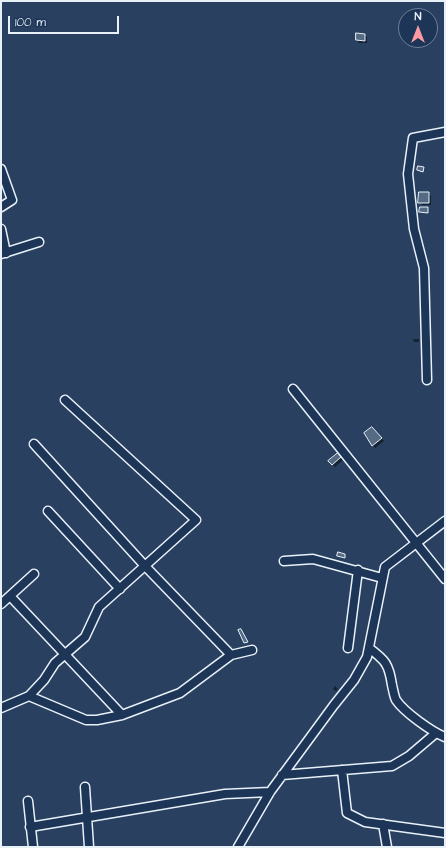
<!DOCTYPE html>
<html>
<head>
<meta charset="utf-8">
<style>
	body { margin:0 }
	#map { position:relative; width:446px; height:848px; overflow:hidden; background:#294061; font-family:"Architects Daughter",sans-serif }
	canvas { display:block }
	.frame { position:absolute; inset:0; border:2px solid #e8f1f8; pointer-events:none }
	.north { position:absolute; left:398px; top:8px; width:40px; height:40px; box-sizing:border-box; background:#1d3557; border:1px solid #6e8097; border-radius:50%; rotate:0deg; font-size:11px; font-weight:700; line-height:16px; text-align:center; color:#e8f1f8 }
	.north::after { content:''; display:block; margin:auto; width:14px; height:18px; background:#ff9aa2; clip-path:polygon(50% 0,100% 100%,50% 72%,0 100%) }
	.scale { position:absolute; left:8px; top:16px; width:111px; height:18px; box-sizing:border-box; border:2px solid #e8f1f8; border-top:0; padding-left:5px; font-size:12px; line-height:14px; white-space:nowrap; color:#e8f1f8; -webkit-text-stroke:3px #1d3557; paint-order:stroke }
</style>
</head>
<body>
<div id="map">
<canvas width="446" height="848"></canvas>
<div class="frame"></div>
<div class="north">N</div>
<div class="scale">100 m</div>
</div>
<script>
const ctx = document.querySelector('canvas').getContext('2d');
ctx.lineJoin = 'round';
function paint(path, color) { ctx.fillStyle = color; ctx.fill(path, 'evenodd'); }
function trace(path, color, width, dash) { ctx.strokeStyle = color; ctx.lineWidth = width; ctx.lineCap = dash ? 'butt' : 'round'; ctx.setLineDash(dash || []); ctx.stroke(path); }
const shadow = new Path2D(`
	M364 35 367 37V43H359L357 40Z
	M420 193H429L431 196V205H422L420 202Z
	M413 339H419V342H414Z
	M372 428 384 441 375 448 366 438Z
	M338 455 343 460 335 467 330 461Z
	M335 686 338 689 336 691 333 689Z`);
const building = new Path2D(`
	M356 33 365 34V41L356 40Z
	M418 166 424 167 423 172 417 170Z
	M419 192H429V203H418Z
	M420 207H428V213L419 212Z
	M372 427 382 438 372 446 364 433Z
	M338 453 341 457 332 465 328 461Z
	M338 552 345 554V558L337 556Z
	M241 629 248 642 244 643 238 630Z`);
const street = new Path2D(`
	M1 169 12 200 1 207
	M1 229 6 253
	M1 254 39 242
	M427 380 424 268 414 229 408 174 413 138 445 132
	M293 389 445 579
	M34 444 145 566 231 655
	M48 511 120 589
	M284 561 313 559 382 578
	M10 596 122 715
	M1 604 34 574
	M348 648 358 570
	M369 648C385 660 389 664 392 685 393 689 394 696 396 700 404 712 432 732 445 737
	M29 696 86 720H97L122 715 180 693 231 655 252 650
	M1 708 29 696 44 680 55 663 85 637 99 607 196 520 65 400
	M342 770 347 813 365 822 445 833
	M282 775 392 766 409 756 436 733
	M85 787 89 847
	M28 801 33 847
	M383 824 387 847
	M30 827 225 794 270 792
	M238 847 270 792 334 705 354 680 367 657 385 567 445 521`);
paint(shadow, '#0007');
paint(building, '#556a83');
trace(building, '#e8f1f8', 1);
trace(street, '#e8f1f8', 11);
trace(street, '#1d3557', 8);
</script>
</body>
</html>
